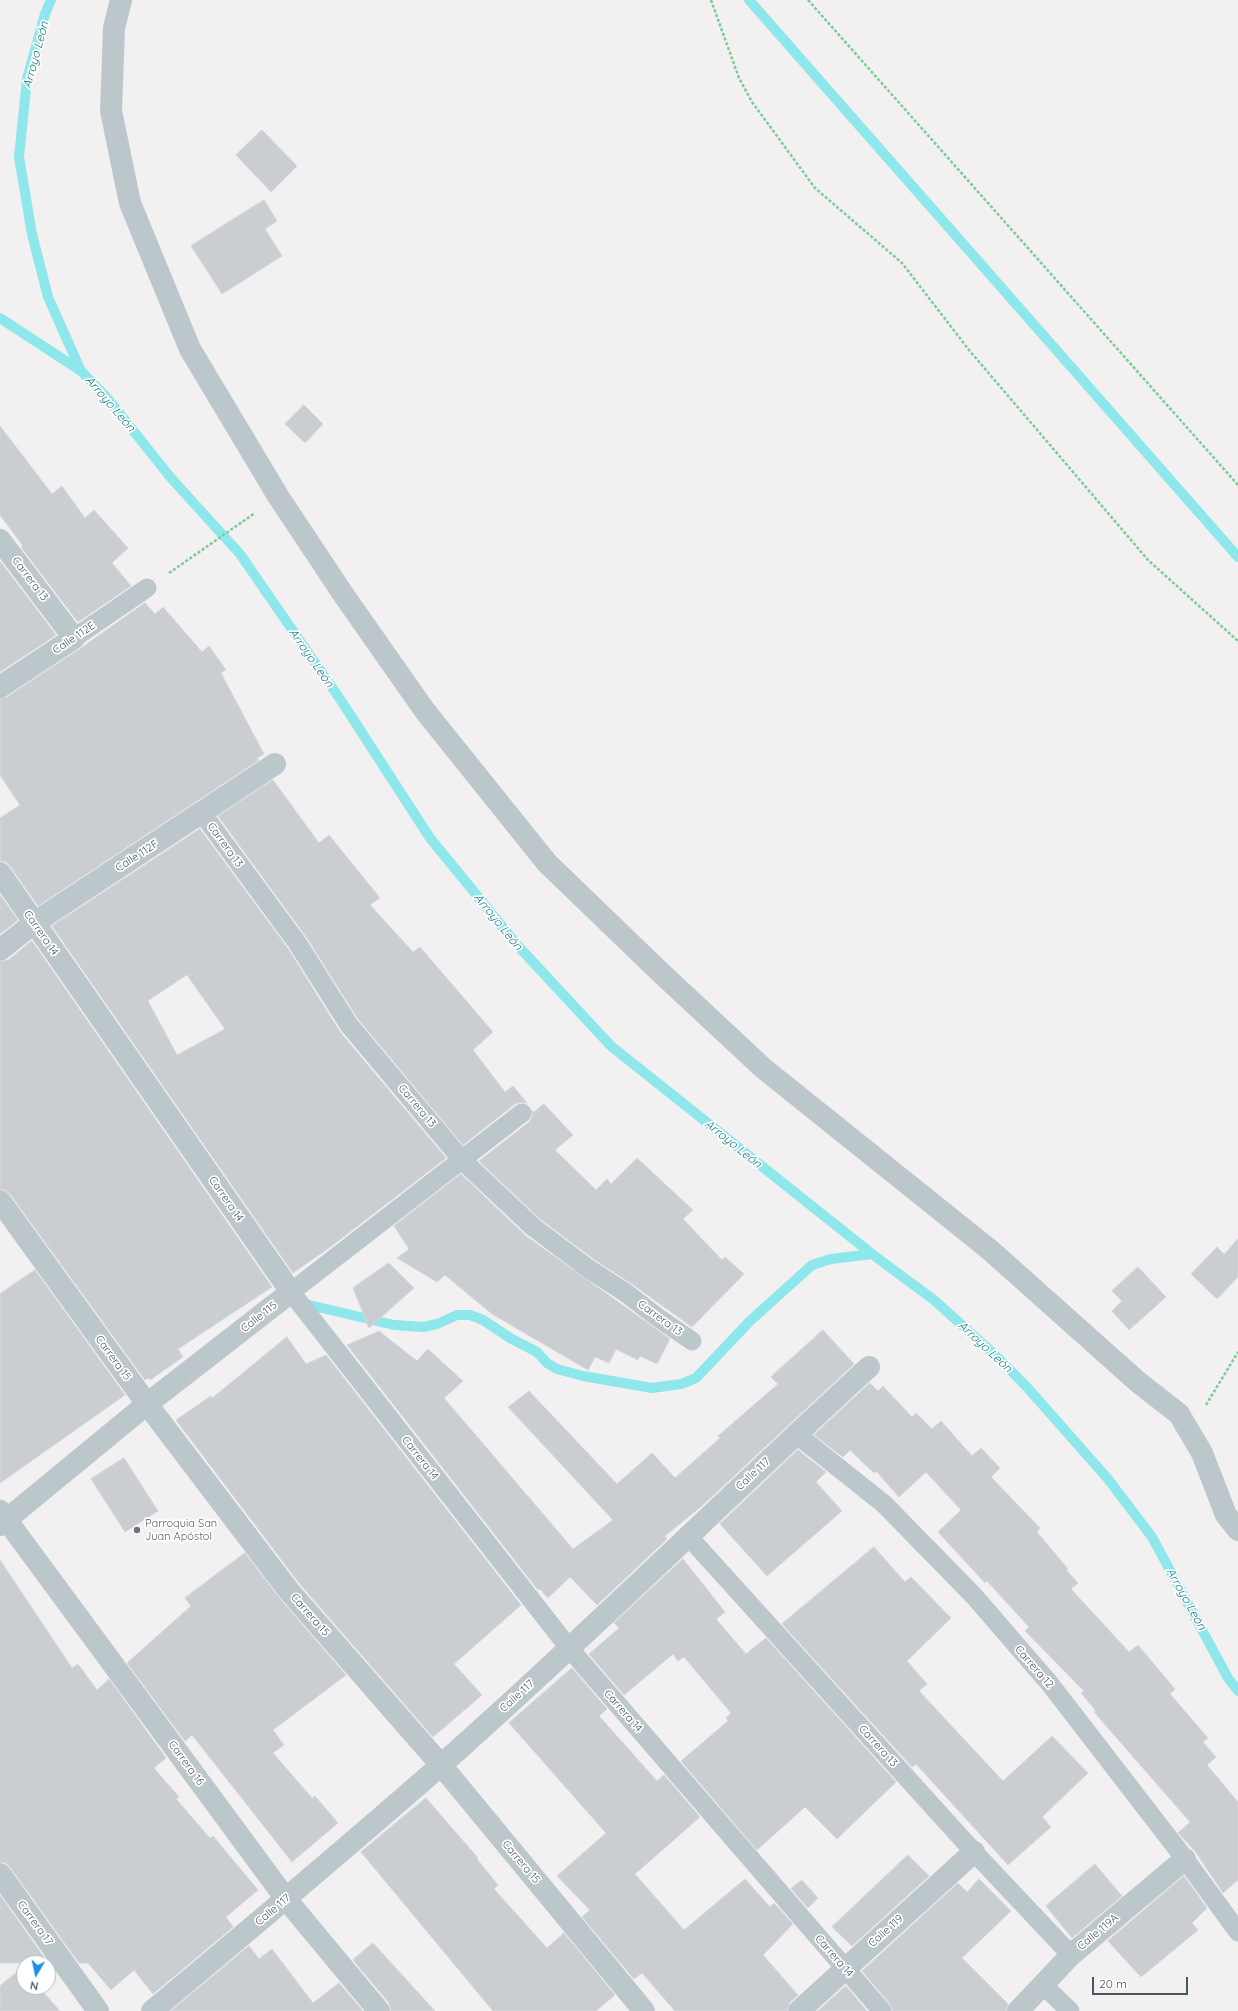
<!DOCTYPE html>
<html>
<head>
<meta charset="utf-8">
<style>
	body { margin:0 }
	#map { position:relative; width:1238px; height:2011px; overflow:hidden; background:#f2f0f0; font-family:Quicksand,sans-serif }
	canvas { display:block }
	.north { position:absolute; left:16px; top:1955px; width:40px; height:40px; box-sizing:border-box; background:#fff; border:1px solid #b6bcbe; border-radius:50%; rotate:189deg; font-size:11px; font-weight:700; line-height:16px; text-align:center; color:#48575d }
	.north::after { content:''; display:block; margin:auto; width:14px; height:18px; background:#1b92e1; clip-path:polygon(50% 0,100% 100%,50% 72%,0 100%) }
	.scale { position:absolute; left:1092px; top:1977px; width:96px; height:18px; box-sizing:border-box; border:2px solid #48575d; border-top:0; padding-left:5px; font-size:12px; line-height:14px; white-space:nowrap; color:#48575d; -webkit-text-stroke:3px #fff; paint-order:stroke }
</style>
</head>
<body>
<div id="map">
<canvas width="1238" height="2011"></canvas>
<div class="north">N</div>
<div class="scale">20 m</div>
</div>
<script>
const ctx = document.querySelector('canvas').getContext('2d');
ctx.lineJoin = 'round';
function trace(path, color, width, dash) { ctx.strokeStyle = color; ctx.lineWidth = width; ctx.lineCap = dash ? 'butt' : 'round'; ctx.setLineDash(dash || []); ctx.stroke(path); }
function paint(path, color) { ctx.fillStyle = color; ctx.fill(path, 'evenodd'); }
function drawText(font, color, halo, rows, align = 'center') {
  ctx.font = font + ' Quicksand,sans-serif'; ctx.lineWidth = 3.5; ctx.setLineDash([]); ctx.textBaseline = 'middle'; ctx.strokeStyle = halo; ctx.fillStyle = color; for (const [text, x, y, turn = 0] of rows) {
    ctx.save(); ctx.translate(x, y); ctx.rotate((+turn || 0) * Math.PI / 180); ctx.textAlign = isNaN(turn) ? turn : align; if (halo) ctx.strokeText(text, 0, 0); ctx.fillText(text, 0, 0); ctx.restore();
  }
}
const stream = new Path2D(`
	M51 0 45 14 27 79 19 157 32 234 48 297 81 371 108 399 171 478 240 554 342 702 430 838 519 947 611 1046 872 1254 934 1300 995 1355 1026 1386 1108 1479 1152 1537 1228 1678 1238 1691
	M749 0 1238 557
	M0 318 81 371
	M301 1303 394 1325 423 1327 437 1324 457 1315H470L483 1320 510 1338 537 1352 547 1363 557 1369 583 1376 652 1388 681 1384 696 1378 750 1321 812 1265 831 1259 872 1254`);
const building = new Path2D(`
	M262 130 297 166 271 192 236 155Z
	M264 200 277 221 265 229 282 256 222 294 191 246Z
	M304 405 323 424 305 443 285 424Z
	M0 426 52 494 62 486 85 518 94 510 128 548 112 563 131 586 78 622 21 547 23 546 0 515Z
	M0 561 56 635 0 672Z
	M145 603 155 614 163 607 202 652 209 646 226 670 221 673 264 754 257 758 259 760 38 906 10 866 6 862 0 861V818L20 805 0 775V699L7 697 81 648Z
	M273 780 319 843 329 835 380 898 370 905 413 952 420 947 493 1032 473 1050 505 1092 513 1086 527 1103 521 1102 515 1104 463 1145 358 1019 307 938 218 816Z
	M200 829 289 950 340 1032 446 1158 329 1248 293 1273 52 926ZM187 975 225 1029 177 1055 148 1001Z
	M0 895 18 920 0 934Z
	M32 941 272 1287 178 1349 183 1357 150 1380 148 1378 145 1380 10 1194 5 1190 0 1189V962L8 960Z
	M544 1104 573 1135 555 1150 596 1190 607 1179 611 1184 637 1158 693 1210 683 1219 722 1260 725 1257 744 1274 692 1327 632 1284 595 1260 540 1219 479 1161 529 1122 532 1117V1110L534 1112Z
	M461 1174 526 1236 670 1339 657 1364 640 1356 638 1360 616 1349 609 1363 595 1357 588 1370 492 1314 445 1275 437 1282 397 1258 409 1249 394 1226Z
	M1238 1239V1277L1217 1299 1191 1274 1217 1247 1224 1254Z
	M389 1263 414 1288 369 1328 353 1288Z
	M1138 1267 1166 1297 1129 1330 1112 1311 1122 1301 1112 1291Z
	M35 1270 125 1395 0 1483V1294Z
	M823 1330 854 1364 703 1505 665 1536 667 1539 597 1605 570 1577 548 1598 540 1589 538 1590 347 1345 379 1331 417 1361 428 1349 463 1381 444 1398 573 1549 613 1520 508 1407 529 1391 617 1484 652 1453 675 1478 720 1438 718 1436 778 1384 771 1377Z
	M287 1337 306 1364 326 1355 521 1605 454 1664 482 1695 433 1737 299 1583 176 1420 211 1396 212 1398Z
	M870 1383 878 1391 883 1386 912 1417 916 1413 932 1429 941 1421 972 1456 981 1448 1000 1468 991 1477 1040 1528 1037 1532 1068 1569 1066 1570 1078 1583 1071 1589 1129 1652 1138 1645 1175 1689 1170 1694 1208 1738 1203 1742 1216 1757 1207 1765 1238 1802V1880L1223 1893 1195 1851 1178 1833 1190 1822 1094 1712 1096 1711 1081 1693 1084 1691 1025 1631 1029 1627 987 1581 985 1583 938 1532 961 1510 926 1472 899 1497 876 1471 874 1473 850 1450 843 1457 814 1435Z
	M798 1450 826 1472 816 1482 842 1511 767 1576 720 1524Z
	M124 1458 158 1511 125 1532 91 1479Z
	M874 1547 905 1582 911 1577 951 1618 907 1661 927 1684 919 1691 1003 1781 1052 1736 1088 1773 1042 1817 1051 1827 1008 1865 916 1764 912 1767 782 1624Z
	M245 1553 280 1599 346 1675 273 1730 284 1745 273 1753 312 1798 315 1796 338 1823 292 1862 192 1735 185 1741 127 1663 191 1606 185 1598Z
	M683 1559 725 1612 716 1619 746 1654 766 1638 896 1782 837 1839 805 1807 757 1850 681 1761 728 1721 726 1718 731 1713 684 1657 678 1661 673 1654 624 1695 589 1654 619 1628 614 1623Z
	M0 1560 72 1668 78 1664 97 1690 109 1679 166 1758 154 1768 179 1797 176 1799 210 1838 213 1836 258 1890 226 1917 233 1927 153 1994 134 1970 111 1990 88 1963H79L10 1867 6 1863 0 1862Z
	M572 1668 607 1709 599 1716 657 1781 664 1775 700 1817 635 1874 684 1930 745 1879 770 1907 774 1903 793 1924 763 1955 798 1995 790 2002 787 2011H675L642 1973 634 1979 582 1917 590 1910 557 1876 606 1833 509 1723Z
	M426 1798 478 1858 477 1859 498 1885 494 1889 547 1948 564 1933 615 1995 596 2011H493L361 1852Z
	M908 1855 929 1876 852 1946 832 1927Z
	M1095 1864 1122 1896 1072 1938 1046 1906Z
	M1184 1876 1207 1908 1192 1923 1198 1930 1141 1977 1108 1941Z
	M979 1879 1011 1911 962 1958 1008 2004 1006 2011H893L890 2004 862 1971 958 1883 967 1892Z
	M802 1880 818 1898 808 1908 791 1889Z
	M0 1895 48 1963H0Z
	M373 1943 435 2011H391L389 2003 353 1960Z
	M249 1946 259 1959 272 1949 313 2003 339 1983 363 2011H171Z
	M22 1968 24 1970V1987H39L60 2011H0V1986Z
	M846 1986 867 2011H818Z`);
const path = new Path2D(`
	M711 0 739 78 752 102 815 188 902 263 969 350 1148 560 1238 641
	M808 0 1238 485
	M169 573 255 513
	M1206 1405 1238 1352`);
const service = new Path2D(`
	M74 638 147 588
	M202 813 298 944 349 1025 462 1160 533 1227 589 1269 626 1293 657 1317 692 1341
	M522 1113 291 1292 569 1648 882 2011
	M796 1434 884 1504 974 1596 1050 1684 1185 1859 1238 1932
	M688 1536 974 1852 1071 1955
	M1042 1984 1070 2011`);
const minor = new Path2D(`
	M121 0 114 28 111 111 130 203 190 349 278 496 343 594 425 711 547 863 659 971 763 1068 990 1250 1138 1382 1179 1414 1202 1453 1226 1515 1238 1530
	M0 540 74 638 0 687
	M0 873 291 1292 147 1404 0 1525
	M0 950 34 923 275 764
	M0 1201 147 1404 289 1591 441 1765 644 2011
	M0 1511 286 1899 379 2011
	M0 1874 98 2011
	M152 2011C249 1930 345 1849 440 1766 586 1637 725 1499 869 1367
	M799 2011 974 1852
	M1018 2011 1071 1955 1185 1859`);
const markers = [
	[137,1530,4,"#6b7280"]
];
const streetNames = [
	["Carrera 13",30,579,53],
	["Calle 112E",74,638,-34],
	["Carrera 13",225,845,54],
	["Calle 112F",137,856,-33],
	["Carrera 14",41,933,55],
	["Carrera 13",417,1106,50],
	["Carrera 14",226,1199,55],
	["Calle 115",259,1317,-38],
	["Carrera 13",660,1318,36],
	["Carrera 15",113,1358,54],
	["Carrera 14",420,1458,52],
	["Calle 117",753,1474,-43],
	["Carrera 15",310,1615,49],
	["Carrera 12",1034,1667,49],
	["Calle 117",517,1696,-42],
	["Carrera 14",623,1711,49],
	["Carrera 13",878,1746,48],
	["Carrera 16",186,1763,54],
	["Carrera 15",521,1862,50],
	["Calle 117",273,1910,-40],
	["Carrera 17",35,1923,54],
	["Calle 119",886,1931,-42],
	["Calle 119A",1098,1932,-40],
	["Carrera 14",834,1956,49]
];
const worshipNames = [
	["Parroquia San",145,1524],
	["Juan Apóstol",145,1537]
];
const waterNames = [
	["Arroyo León",36,55,-75],
	["Arroyo León",110,404,49],
	["Arroyo León",311,658,55],
	["Arroyo León",498,922,51],
	["Arroyo León",733,1144,39],
	["Arroyo León",985,1347,43],
	["Arroyo León",1186,1599,61]
];
trace(stream, '#8de7eb', 10);
paint(building, '#caced2');
trace(building, '#d4d7db', 1);
trace(path, '#78cd95', 2.5, [3, 2]);
trace(service, '#bcc7cc', 19);
trace(minor, '#bcc7cc', 22);
for (const [x, y, r, color] of markers) { const dot = new Path2D(); dot.arc(x, y, r, 0, 2 * Math.PI); ctx.fillStyle = color; ctx.fill(dot); trace(dot, '#fff', 1.5); }
drawText('11px', '#48575d', '#fff', streetNames);
drawText('11px', '#5b616d', '#fff', worshipNames, 'left');
drawText('italic 12px', '#0f7e84', '#fff', waterNames);
</script>
</body>
</html>
